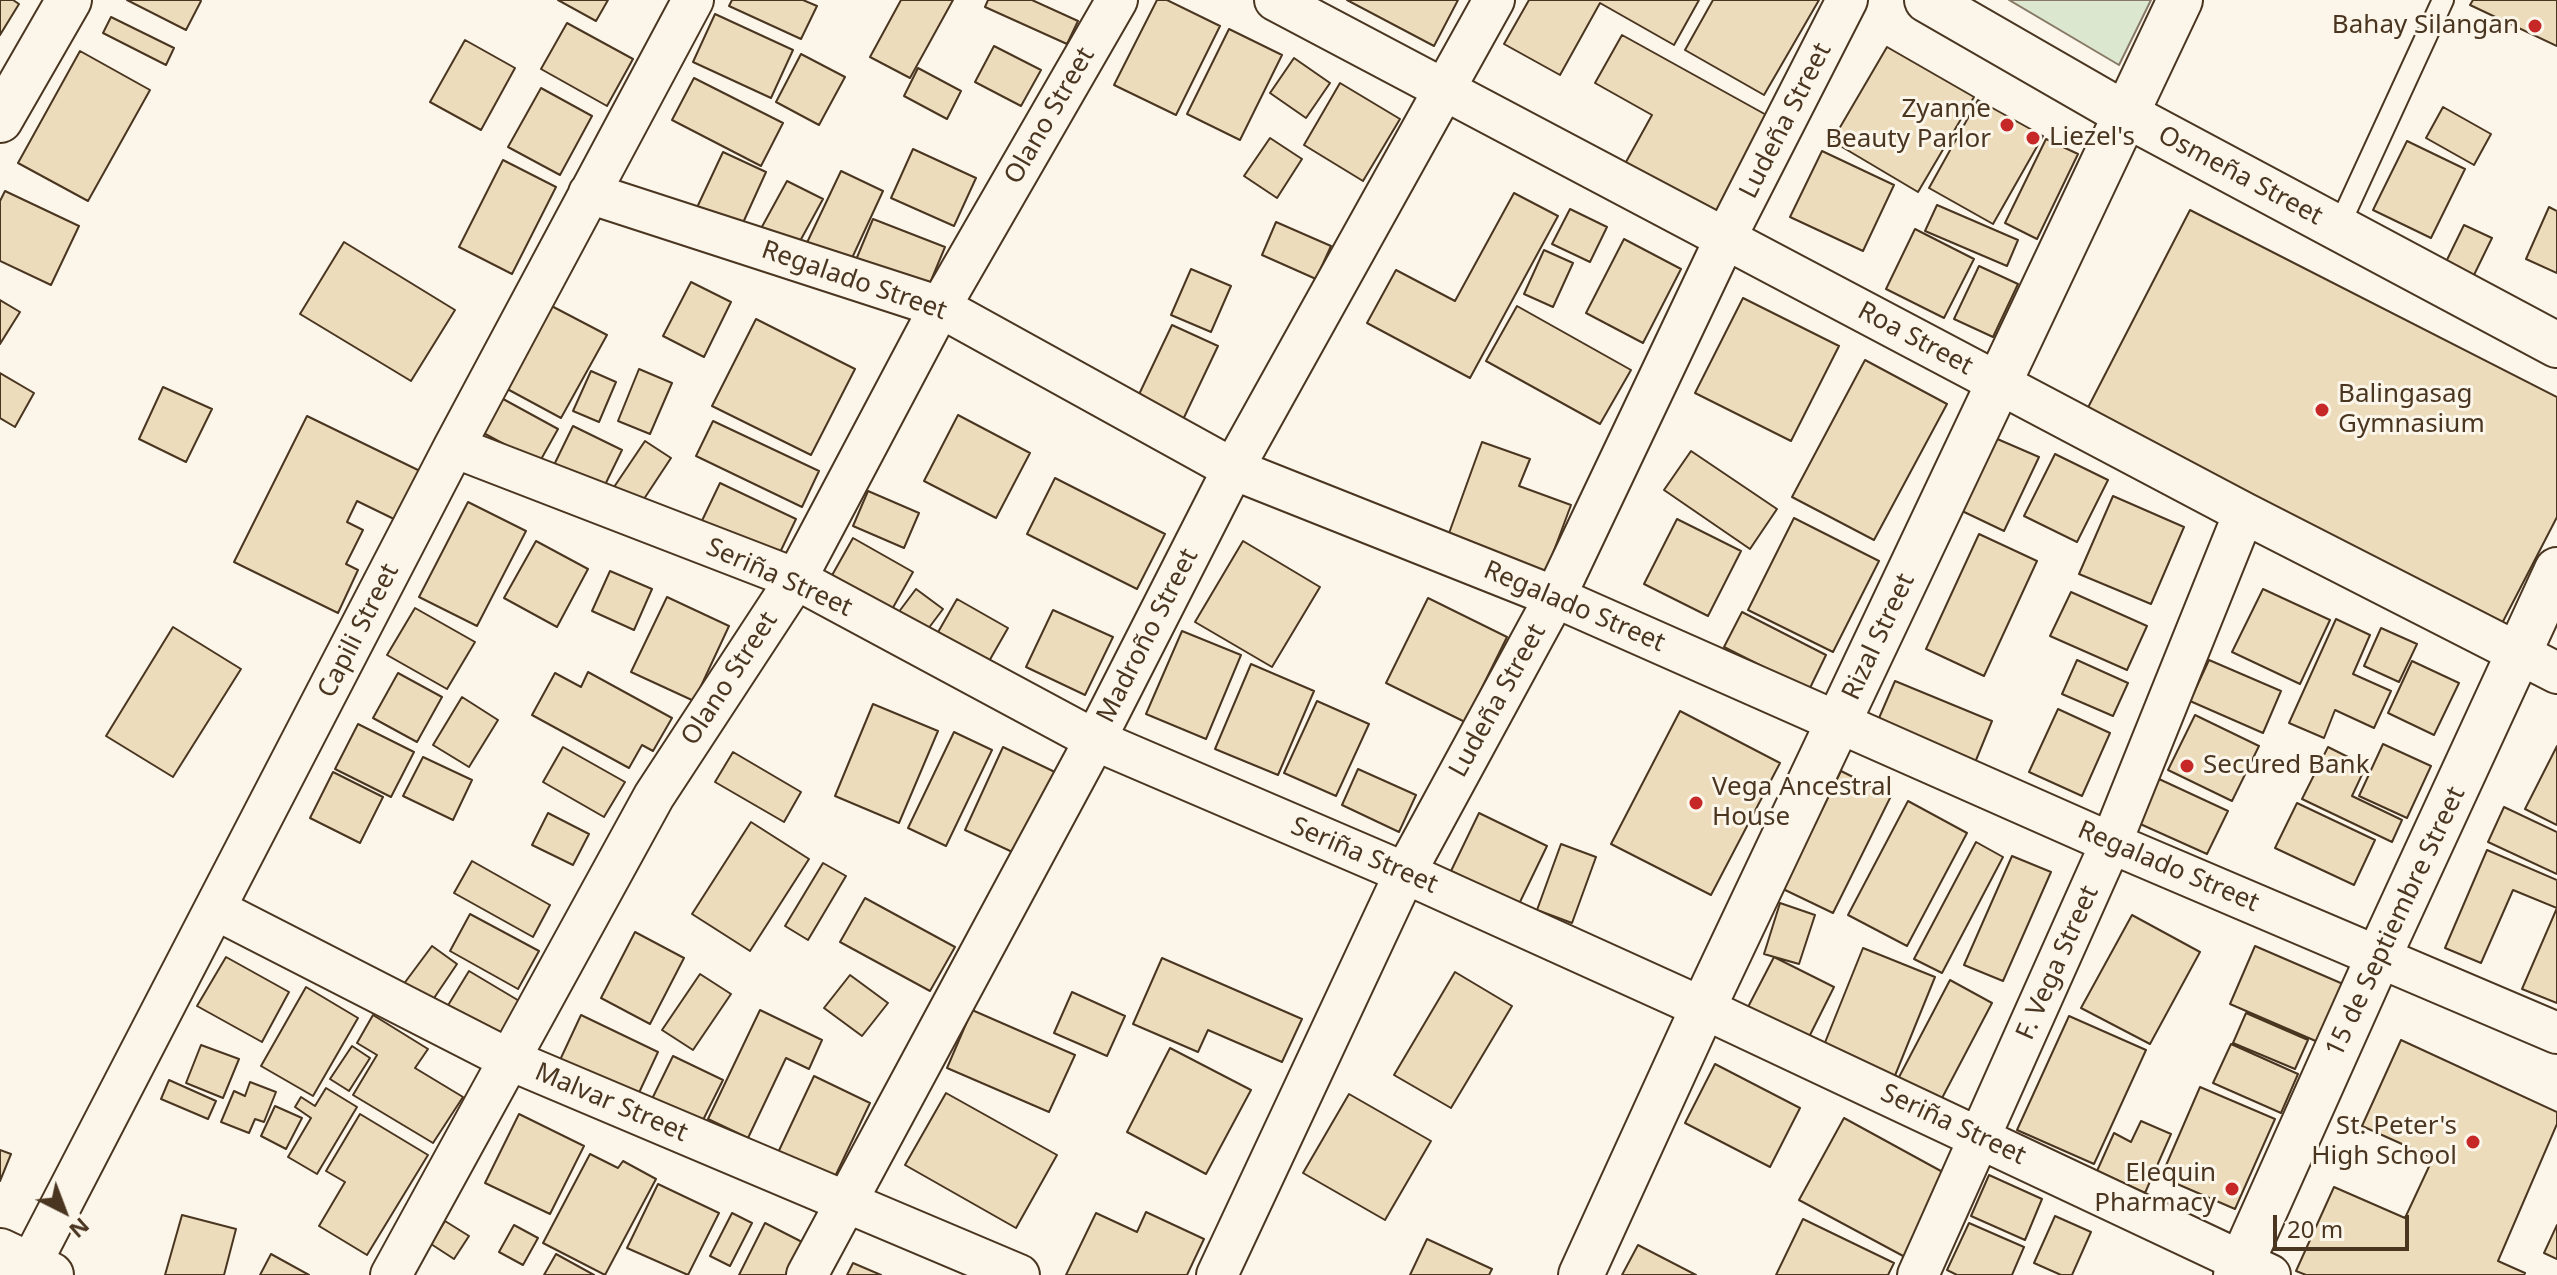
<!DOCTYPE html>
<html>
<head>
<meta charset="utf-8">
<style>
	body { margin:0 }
	#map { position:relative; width:2557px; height:1275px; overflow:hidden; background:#fbf6e9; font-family:"Noto Sans",sans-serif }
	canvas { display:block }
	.north { position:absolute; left:24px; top:1171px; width:80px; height:80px; -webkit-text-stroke:6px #fbf6e9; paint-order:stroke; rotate:138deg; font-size:22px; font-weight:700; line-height:32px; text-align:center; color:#4a3520 }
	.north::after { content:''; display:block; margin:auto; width:28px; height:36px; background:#4a3520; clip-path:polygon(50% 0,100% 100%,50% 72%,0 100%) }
	.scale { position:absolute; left:2273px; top:1215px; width:136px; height:36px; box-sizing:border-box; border:4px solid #4a3520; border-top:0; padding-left:10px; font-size:24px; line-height:28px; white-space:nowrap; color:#4a3520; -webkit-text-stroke:6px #fbf6e9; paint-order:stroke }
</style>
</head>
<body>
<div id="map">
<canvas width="2557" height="1275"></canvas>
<div class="north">N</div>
<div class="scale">20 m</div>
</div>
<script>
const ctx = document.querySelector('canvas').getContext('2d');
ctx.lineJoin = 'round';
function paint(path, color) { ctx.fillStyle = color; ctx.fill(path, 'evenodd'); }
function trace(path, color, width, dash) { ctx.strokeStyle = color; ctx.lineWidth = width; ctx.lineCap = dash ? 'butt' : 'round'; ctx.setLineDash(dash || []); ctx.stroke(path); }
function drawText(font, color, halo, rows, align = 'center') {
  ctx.font = font + ' "Noto Sans",sans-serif'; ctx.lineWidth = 6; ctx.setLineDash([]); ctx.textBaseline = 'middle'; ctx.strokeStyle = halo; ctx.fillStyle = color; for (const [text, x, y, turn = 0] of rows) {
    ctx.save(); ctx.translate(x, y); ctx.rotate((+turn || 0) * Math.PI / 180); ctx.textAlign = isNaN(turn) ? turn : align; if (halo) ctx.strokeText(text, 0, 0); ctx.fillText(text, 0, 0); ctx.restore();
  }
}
const green = new Path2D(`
	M2009 0H2151L2119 65Z`);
const building = new Path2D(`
	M0 0H13L19 4 0 35Z
	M127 0H200L201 1 186 30Z
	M558 0H608L596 21Z
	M732 0H803L817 6 801 39 729 6Z
	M901 0H953L910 78 870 57Z
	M988 0H1032L1078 21 1067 44 985 7Z
	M1157 0H1167L1220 26 1176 115 1114 85Z
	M1347 0H1458L1434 46Z
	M1529 0H1699L1674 45 1600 3 1560 75 1504 44Z
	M1713 0H1819L1764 95 1685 50Z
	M2473 0H2557V46L2470 5Z
	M715 14 793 50 771 98 693 62Z
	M111 17 174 48 166 65 103 33Z
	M567 23 633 59 607 106 541 69Z
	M1229 29 1282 55 1240 140 1187 114Z
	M1622 35 1770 117 1712 221 1621 171 1652 115 1595 83Z
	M465 40 515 68 481 130 430 102Z
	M994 46 1041 70 1021 106 975 82Z
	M1887 47 1974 97 1918 192 1832 141Z
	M80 51 150 90 88 201 18 163Z
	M801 54 845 77 819 125 776 102Z
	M1294 58 1330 83 1306 118 1270 93Z
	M918 68 961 91 947 119 904 96Z
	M694 78 783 123 761 166 672 120Z
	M1340 83 1400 119 1363 181 1304 145Z
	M541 88 592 116 560 175 508 147Z
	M1978 100 2043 136 1993 224 1929 188Z
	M2443 107 2491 134 2474 165 2426 138Z
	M1270 138 1302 159 1277 198 1244 176Z
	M2046 139 2078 154 2037 239 2005 223Z
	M2407 141 2465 169 2431 238 2373 210Z
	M913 149 976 178 954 226 891 198Z
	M1822 151 1894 185 1863 251 1790 217Z
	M723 152 766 172 737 236 693 216Z
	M503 160 556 187 512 274 459 247Z
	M841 171 883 191 846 271 803 251Z
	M787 181 823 199 793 254 758 234Z
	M5 191 79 226 51 285 0 261V201Z
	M1514 193 1558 216 1470 378 1367 323 1396 270 1455 301Z
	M1937 205 2018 240 2007 266 1925 231Z
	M2549 207 2557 211V273L2526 259Z
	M1570 209 1607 227 1590 262 1552 244Z
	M2190 210 2557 397V517L2496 635 2080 423Z
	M873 219 945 247 925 295 853 267Z
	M1276 222 1331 246 1316 279 1262 255Z
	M2464 225 2492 238 2472 279 2444 266Z
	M1915 229 1974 259 1944 318 1886 289Z
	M1624 239 1681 269 1643 343 1586 313Z
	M344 242 455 310 411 381 300 314Z
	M1544 250 1573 263 1553 307 1524 294Z
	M1979 266 2018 284 1993 337 1954 319Z
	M1191 269 1231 286 1211 332 1171 315Z
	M691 282 731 302 704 357 663 336Z
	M1743 298 1839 346 1791 441 1695 393Z
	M0 300 20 312 0 344Z
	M542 301 607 335 561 418 498 384Z
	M1517 306 1631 370 1600 424 1486 361Z
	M756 319 855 369 811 455 712 406Z
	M1172 325 1218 346 1179 428 1133 407Z
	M1865 360 1947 404 1874 540 1792 497Z
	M639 369 672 383 650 434 618 421Z
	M591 371 616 382 599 422 573 411Z
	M0 373 34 393 15 427 0 418Z
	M163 387 212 409 186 462 139 439Z
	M494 394 558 429 539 463 476 429Z
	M958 415 1030 453 996 518 924 481Z
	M307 416 420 471 396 520 357 501 347 522 363 530 346 564 358 570 338 613 234 562Z
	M713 421 819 471 802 507 696 456Z
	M573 426 622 450 602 491 553 467Z
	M1995 438 2039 457 2004 531 1960 510Z
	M645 441 671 458 638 508 612 490Z
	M1482 442 1530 459 1519 486 1571 505 1546 572 1448 536Z
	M1691 451 1777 509 1750 549 1664 490Z
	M2055 454 2108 480 2077 542 2024 516Z
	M1055 478 1165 534 1137 589 1027 534Z
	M720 483 796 519 774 565 698 529Z
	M868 491 919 513 904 548 853 526Z
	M2113 496 2184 527 2151 604 2079 574Z
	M468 502 526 531 477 626 419 597Z
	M1794 518 1879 561 1833 652 1748 610Z
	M1677 519 1741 551 1708 616 1644 584Z
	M1979 534 2037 561 1984 676 1926 649Z
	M853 538 913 572 886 620 826 586Z
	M536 541 588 569 557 627 504 598Z
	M1243 541 1320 587 1272 667 1195 622Z
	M610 571 652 589 634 630 592 611Z
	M916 589 943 609 922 637 895 617Z
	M2263 589 2330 620 2300 684 2232 652Z
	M2071 592 2147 626 2127 670 2050 636Z
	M667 597 729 626 694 701 631 672Z
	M1428 598 1507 637 1465 722 1386 683Z
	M957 599 1008 628 984 670 933 641Z
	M415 608 475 642 447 689 387 655Z
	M1053 610 1113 637 1085 695 1026 667Z
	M1742 612 1826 655 1809 690 1724 647Z
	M2336 619 2370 635 2353 674 2391 691 2374 728 2335 710 2324 738 2289 723Z
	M173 627 241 669 173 777 106 736Z
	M2381 628 2417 644 2399 682 2364 666Z
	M1182 631 1241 655 1206 739 1146 714Z
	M2077 660 2128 683 2113 716 2062 694Z
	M2209 660 2281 691 2263 733 2190 701Z
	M2412 661 2459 683 2434 735 2388 713Z
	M1251 664 1314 691 1278 775 1215 749Z
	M588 672 672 718 653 751 642 745 629 768 532 715 555 673 581 687Z
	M398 673 442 697 417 742 373 718Z
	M1895 681 1992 721 1974 765 1876 725Z
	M462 697 498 720 469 767 433 745Z
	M1317 701 1369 724 1336 796 1284 773Z
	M873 704 938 731 899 823 835 796Z
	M2058 709 2110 733 2082 796 2029 772Z
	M1680 711 1780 763 1711 895 1611 844Z
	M2195 715 2259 746 2232 801 2168 770Z
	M358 724 414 752 391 797 335 769Z
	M954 732 992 750 946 846 908 828Z
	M2383 744 2431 766 2407 818 2359 796Z
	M2557 746V825L2525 809Z
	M563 747 625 782 604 817 543 782Z
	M1003 747 1059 774 1021 856 965 830Z
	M2328 747 2366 766 2352 796 2402 820 2392 842 2302 799Z
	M733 752 801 792 784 822 715 782Z
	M423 757 472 780 453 820 403 796Z
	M1358 769 1416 795 1399 832 1342 805Z
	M1841 771 1891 796 1833 913 1783 889Z
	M333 772 383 797 360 843 310 818Z
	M2159 779 2228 811 2207 854 2138 823Z
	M1908 801 1967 833 1907 946 1848 915Z
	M2297 803 2375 840 2354 885 2275 848Z
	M2504 807 2557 832V874L2488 842Z
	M548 813 589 834 573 865 532 845Z
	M1479 813 1547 846 1519 904 1451 871Z
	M751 822 809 859 750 951 692 914Z
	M1976 842 2003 857 1942 973 1914 959Z
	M1561 844 1596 857 1572 923 1537 910Z
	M2487 850 2557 880V1003L2522 989 2557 908 2513 890 2481 963 2445 948Z
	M2012 856 2051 872 2003 981 1964 965Z
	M472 861 550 905 533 937 454 893Z
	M823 863 846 876 808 940 785 926Z
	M865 898 955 947 930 991 840 942Z
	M1780 903 1815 915 1799 964 1764 954Z
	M470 914 539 951 518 989 450 951Z
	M2132 915 2200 952 2150 1044 2081 1008Z
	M635 932 684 958 650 1024 601 998Z
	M432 946 457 964 430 1004 403 985Z
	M2255 946 2343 984 2318 1042 2230 1004Z
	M1863 948 1935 977 1894 1078 1822 1050Z
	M226 957 289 992 262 1042 197 1006Z
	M1774 957 1834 987 1809 1037 1748 1007Z
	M1162 958 1302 1019 1282 1062 1208 1030 1198 1052 1133 1024Z
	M469 971 521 1002 498 1039 447 1007Z
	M1455 972 1512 1006 1451 1108 1394 1075Z
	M700 974 731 994 693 1050 662 1030Z
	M850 975 888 1003 862 1036 824 1008Z
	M1950 980 1992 1003 1941 1100 1898 1079Z
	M306 987 358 1018 313 1096 261 1066Z
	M1072 992 1125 1016 1107 1056 1054 1033Z
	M760 1010 822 1040 809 1069 786 1058 748 1138 708 1119Z
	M972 1010 1075 1055 1049 1112 947 1068Z
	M2246 1013 2308 1040 2295 1069 2233 1043Z
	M373 1015 428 1049 415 1068 463 1097 433 1143 353 1095 377 1055 357 1043Z
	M581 1015 658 1052 637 1097 560 1060Z
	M2069 1016 2146 1050 2094 1164 2017 1130Z
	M2401 1040 2557 1112V1124L2498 1261 2525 1273 2524 1275H2306L2296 1271 2334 1187 2405 1218 2433 1158 2362 1126Z
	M2231 1044 2298 1074 2281 1113 2213 1083Z
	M201 1045 239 1059 223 1098 186 1083Z
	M352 1046 370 1058 349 1091 330 1079Z
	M1170 1048 1251 1090 1206 1174 1127 1132Z
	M673 1056 723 1080 701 1124 651 1101Z
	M1715 1064 1800 1108 1770 1167 1685 1123Z
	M814 1076 870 1103 831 1185 775 1159Z
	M169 1080 216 1101 208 1119 161 1099Z
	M250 1082 276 1092 264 1122 255 1119 249 1133 221 1122 234 1091 245 1096Z
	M2200 1087 2275 1119 2235 1209 2161 1177Z
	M326 1088 357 1107 317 1174 288 1157 311 1118 295 1107 301 1097 315 1106Z
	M946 1093 1057 1155 1016 1228 905 1165Z
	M1349 1094 1431 1141 1385 1220 1303 1173Z
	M275 1106 302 1118 286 1149 261 1136Z
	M360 1114 428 1155 367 1255 319 1226 345 1182 326 1171Z
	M519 1114 584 1146 550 1214 485 1183Z
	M1844 1118 1950 1176 1905 1257 1799 1200Z
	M2141 1121 2171 1134 2145 1193 2097 1171 2114 1133 2131 1142Z
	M0 1150 11 1154 0 1181Z
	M590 1154 618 1168 623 1161 656 1179 605 1275 543 1243Z
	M1989 1175 2042 1199 2025 1240 1971 1216Z
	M658 1184 719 1213 688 1275 627 1248Z
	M1146 1212 1204 1239 1187 1275H1066L1096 1213 1137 1232Z
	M732 1213 752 1223 730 1266 710 1256Z
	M182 1215 236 1229 224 1275H165Z
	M2055 1216 2091 1232 2072 1275H2061L2034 1263Z
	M1803 1219 1894 1263 1888 1275H1776Z
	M445 1221 469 1236 454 1259 431 1244Z
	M765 1223 806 1244 790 1275H739Z
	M1969 1223 2024 1247 2012 1275H1957L1947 1270Z
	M514 1225 538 1238 523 1265 499 1252Z
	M2557 1225V1259L2544 1253Z
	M1427 1239 1492 1269 1489 1275H1410Z
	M1638 1245 1696 1275H1622Z
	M271 1254 309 1275H260Z
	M556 1254 594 1275H544Z
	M853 1263 881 1275H847Z`);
const service = new Path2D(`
	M2338 228 2443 0`);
const minor = new Path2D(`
	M1275 0 2244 513 2557 673
	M589 193 940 307 1233 469 1555 597 2111 843 2557 1033
	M454 447 796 579 1095 740 1405 873 1703 1008 2270 1275
	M215 909 508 1059 1019 1275
	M30 1265 454 447 693 0
	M391 1275 654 796 796 579 940 307 1117 0
	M807 1275 1095 740 1233 469 1494 0
	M1217 1275 1405 873 1555 597 1726 237 1847 0
	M1918 1275 2111 843 2244 513`);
const tertiary = new Path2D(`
	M0 120 69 0
	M0 1251 51 1275
	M1581 1275 1703 1008 2180 0`);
const secondary = new Path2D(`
	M1927 0 2125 114 2557 345
	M2236 1275 2378 958 2557 570`);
const markers = [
	[2535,26,8,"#c62828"],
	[2007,125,8,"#c62828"],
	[2033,138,8,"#c62828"],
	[2322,410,8,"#c62828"],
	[2187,766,8,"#c62828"],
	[1696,803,8,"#c62828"],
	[2473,1142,8,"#c62828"],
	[2232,1189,8,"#c62828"]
];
const poiNames = [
	["Bahay Silangan",2519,26],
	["Zyanne",1991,110],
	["Beauty Parlor",1991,140],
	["Liezel's",2049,138,"left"],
	["Balingasag",2338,395,"left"],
	["Gymnasium",2338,425,"left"],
	["Secured Bank",2203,766,"left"],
	["Vega Ancestral",1712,788,"left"],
	["House",1712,818,"left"],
	["St. Peter's",2457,1127],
	["High School",2457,1157],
	["Elequin",2216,1174],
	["Pharmacy",2216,1204]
];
const streetNames = [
	["Olano Street",1050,116,-60],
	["Ludeña Street",1786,121,-63],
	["Osmeña Street",2240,176,28],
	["Regalado Street",854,281,19],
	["Roa Street",1915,339,28],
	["Seriña Street",779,578,24],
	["Regalado Street",1574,607,23],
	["Capili Street",359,631,-63],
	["Madroño Street",1148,636,-63],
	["Rizal Street",1879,637,-65],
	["Olano Street",730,679,-57],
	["Ludeña Street",1498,701,-61],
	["Seriña Street",1364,856,23],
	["Regalado Street",2168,867,23],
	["15 de Septiembre Street",2396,922,-65],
	["F. Vega Street",2058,963,-66],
	["Malvar Street",611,1103,23],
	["Seriña Street",1953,1125,25]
];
paint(green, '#dce7d0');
trace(green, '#887966', 2);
paint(building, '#ecdcbc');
trace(building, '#4a3520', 2);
trace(service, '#4a3520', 24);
trace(minor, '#4a3520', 44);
trace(tertiary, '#4a3520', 48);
trace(secondary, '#4a3520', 48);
trace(service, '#fbf6e9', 20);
trace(minor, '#fbf6e9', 40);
trace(tertiary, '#fbf6e9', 44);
trace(secondary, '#fbf6e9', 44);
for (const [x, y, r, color] of markers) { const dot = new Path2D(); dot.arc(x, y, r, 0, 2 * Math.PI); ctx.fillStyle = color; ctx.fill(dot); trace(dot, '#fbf6e9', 3); }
drawText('26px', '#4a3520', '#fbf6e9', poiNames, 'right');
drawText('26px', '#4a3520', '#fbf6e9', streetNames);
</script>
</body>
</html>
